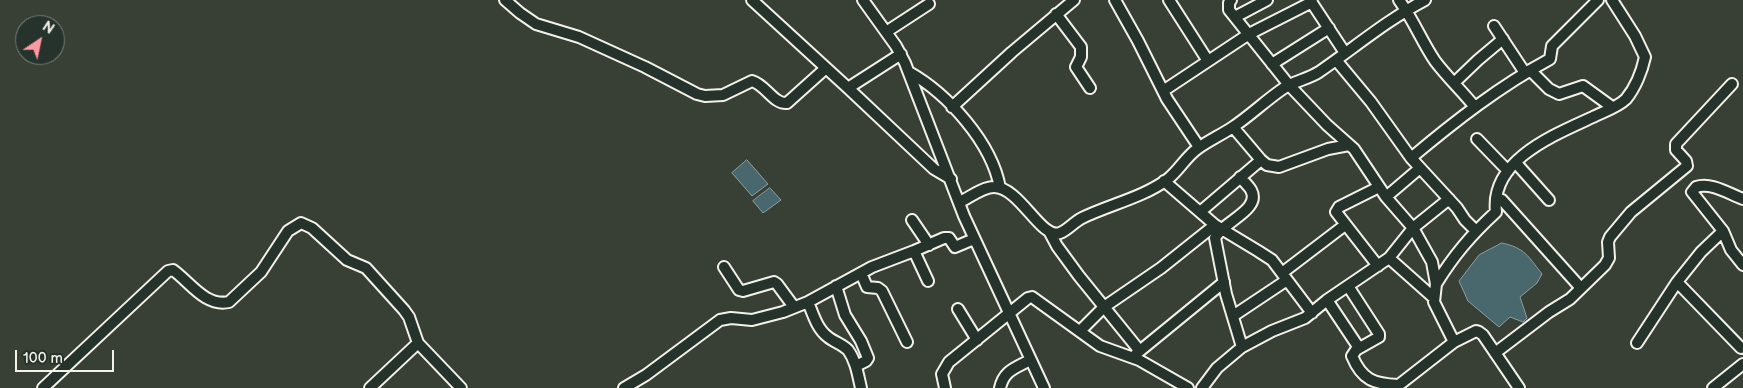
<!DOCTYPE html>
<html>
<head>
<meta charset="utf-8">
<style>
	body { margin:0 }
	#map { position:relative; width:1743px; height:388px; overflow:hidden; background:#384036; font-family:"Balsamiq Sans",sans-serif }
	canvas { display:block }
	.north { position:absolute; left:15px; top:15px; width:50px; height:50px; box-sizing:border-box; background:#26332d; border:1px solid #787f78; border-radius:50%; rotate:34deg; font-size:14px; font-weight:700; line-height:20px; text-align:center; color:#f4f1e8 }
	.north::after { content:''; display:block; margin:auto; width:18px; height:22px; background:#ff9aa2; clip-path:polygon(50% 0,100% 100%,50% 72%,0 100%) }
	.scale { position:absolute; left:15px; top:350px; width:99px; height:22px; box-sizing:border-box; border:2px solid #f4f1e8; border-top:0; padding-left:6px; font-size:15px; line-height:18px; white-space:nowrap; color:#f4f1e8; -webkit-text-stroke:4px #26332d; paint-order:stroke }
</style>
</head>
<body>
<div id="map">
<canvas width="1743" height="388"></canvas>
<div class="north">N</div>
<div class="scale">100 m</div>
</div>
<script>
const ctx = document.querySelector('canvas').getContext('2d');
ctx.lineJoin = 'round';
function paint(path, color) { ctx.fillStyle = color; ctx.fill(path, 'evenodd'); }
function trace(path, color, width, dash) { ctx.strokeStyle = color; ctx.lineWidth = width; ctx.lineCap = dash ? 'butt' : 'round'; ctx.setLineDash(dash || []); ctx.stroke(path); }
const water = new Path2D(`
	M747 160 768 184 752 196 732 173Z
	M770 188 781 200 763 213 753 201Z
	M1502 243C1525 248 1528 256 1542 274L1537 283 1520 297 1527 318 1523 322 1510 317 1499 327 1468 301 1459 281 1479 255Z`);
const minor = new Path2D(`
	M505 0 520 13 536 24 579 37 645 67 697 94 705 96 723 95 752 81C766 85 773 104 787 103L826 68
	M752 0 848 88 934 169 951 179
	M863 0 896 46 905 63 964 216 1044 388
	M1115 0 1138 41 1167 99 1199 147
	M1169 0 1208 61
	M1231 0 1229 3V10L1289 85 1327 125 1354 149 1386 197 1413 228 1432 262 1436 284 1434 302 1454 342
	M1310 0 1345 53
	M1399 0C1413 19 1422 42 1435 61 1447 77 1462 91 1474 106
	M1056 14 1081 47V57L1076 67 1090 88
	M1235 17 1267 0
	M1494 26 1525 73
	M886 32 929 4
	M1336 60 1371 102 1411 158 1457 208 1465 220 1476 231
	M1272 64 1329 28
	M1530 70 1549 89 1559 94 1583 86 1612 107
	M909 72C948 94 992 143 1000 188
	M1454 83 1478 60 1503 39
	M848 88 901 54
	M1163 91 1249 34 1312 2
	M952 107 1012 52 1074 0
	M1233 127 1261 160 1267 165 1279 167 1328 149 1349 145
	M1477 139 1508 171
	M1411 158C1455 121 1500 86 1550 59L1552 46 1598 0
	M1516 163 1549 200
	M1240 177C1243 181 1248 185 1251 190 1262 210 1222 222 1215 238L1226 294 1242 347
	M1164 181 1215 225 1258 251 1272 260 1312 313
	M1386 197 1420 168
	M1496 198 1502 200 1580 287
	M1743 199C1729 194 1712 182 1696 187L1692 192 1723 231 1731 250 1743 265
	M960 202C970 197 983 187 994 187 1020 187 1041 240 1060 233 1068 230 1074 222 1082 218 1111 204 1142 198 1168 179 1179 170 1186 157 1197 149 1208 141 1221 135 1233 127 1251 115 1266 100 1284 88 1295 81 1308 79 1319 72 1354 48 1387 20 1425 0
	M1200 212 1261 160
	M912 220 929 245
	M1049 231 1057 246 1079 276 1139 350
	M914 251 928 281
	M1389 258 1434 298
	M1378 266 1336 212 1339 207 1379 187
	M724 267 739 290 743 291 774 282 777 284 794 307
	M861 273 867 287 878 288 882 291 907 342
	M1282 273 1345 225
	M1677 282 1741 348
	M1436 284C1454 255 1471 235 1496 212 1490 160 1554 135 1593 117 1603 112 1618 107 1626 99 1635 88 1642 71 1645 57L1635 36 1612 0
	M836 286 845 315 861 341 868 358 866 361 856 366
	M1348 286 1379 334V337L1356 350 1352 356C1362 380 1374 384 1398 385
	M1327 300 1359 348
	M808 302C813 314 817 329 828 337 834 342 842 344 848 350 856 361 858 375 861 388
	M958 309 977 340
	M1233 316 1287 280
	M1080 331 1104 307 1161 268 1215 225
	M1637 343 1677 282 1701 252 1723 231
	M1495 353 1549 312 1570 299 1605 265 1609 258 1608 242 1610 237 1631 212 1687 166 1686 161 1676 150V144L1732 84
	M1136 354 1224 282
	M43 388 168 271 173 270C190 282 205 307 229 302L261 272 288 231 301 223 312 228 347 260 366 268 404 310 409 317 418 343 461 388
	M370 388 418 343
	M624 388 646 375 720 320 731 318 752 320 783 312 808 302 872 267 914 251 944 238H949L955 247 974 239
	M945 388 942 374 949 362 1028 298 1032 297 1100 346 1139 360 1188 388
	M1000 388C1004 370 1016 368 1030 360
	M1202 388 1217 368 1242 347 1272 331 1305 318 1327 300 1389 258 1413 228 1449 199
	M1395 388 1454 342 1476 331 1479 332 1483 335 1519 388
	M1713 388 1743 364`);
paint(water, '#48686e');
trace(water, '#8d9f9f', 1);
trace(minor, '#f4f1e8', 14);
trace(minor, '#26332d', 10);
</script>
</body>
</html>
